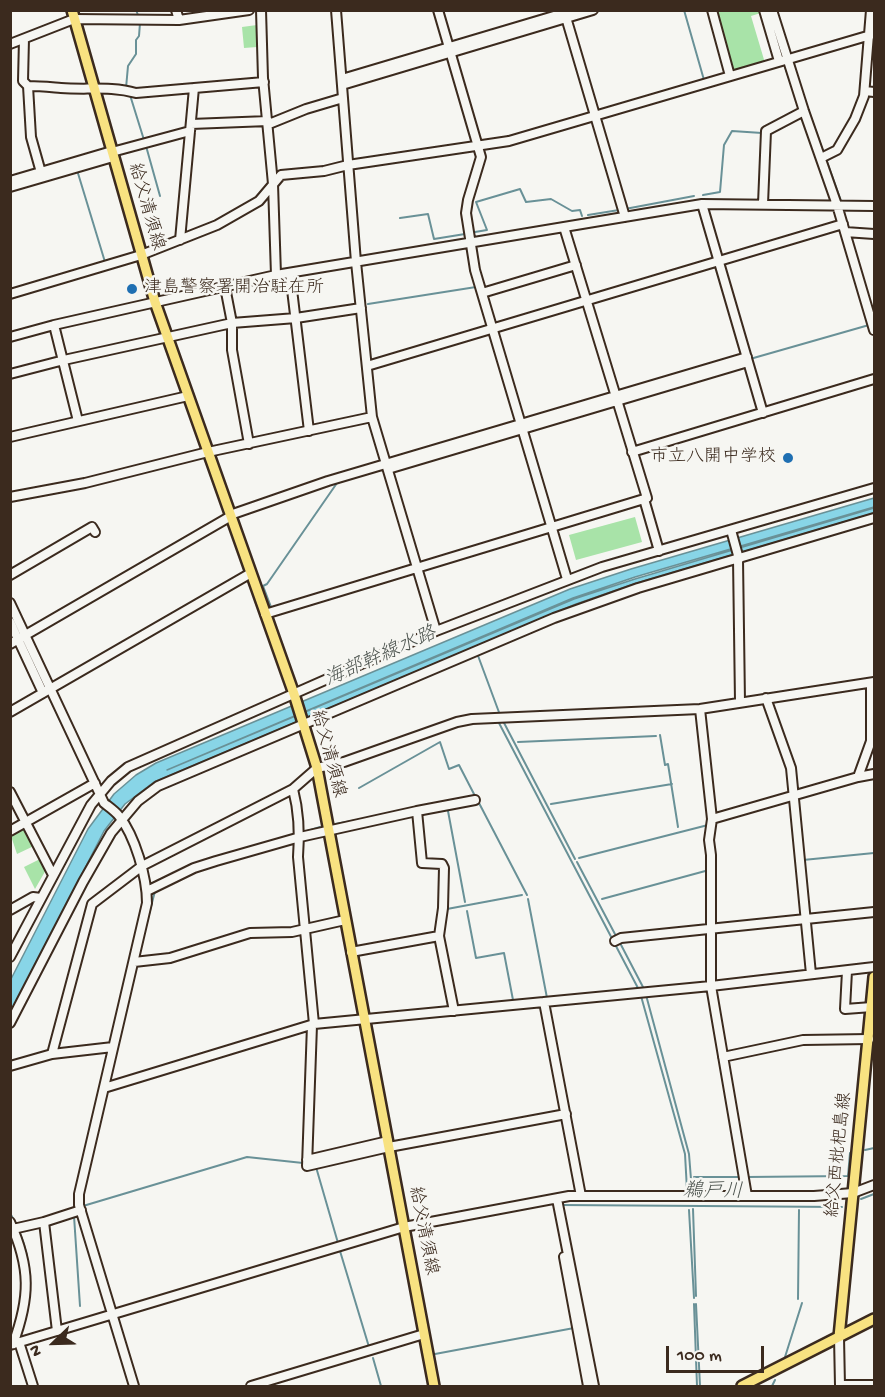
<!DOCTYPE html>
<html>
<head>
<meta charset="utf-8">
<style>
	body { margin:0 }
	#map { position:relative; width:885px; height:1397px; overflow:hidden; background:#f6f6f2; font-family:"Gochi Hand",sans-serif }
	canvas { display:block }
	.frame { position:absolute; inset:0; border:12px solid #3b2a1e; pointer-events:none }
	.north { position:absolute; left:24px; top:1313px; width:60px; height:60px; -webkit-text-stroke:4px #f6f6f2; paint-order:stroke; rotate:247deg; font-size:16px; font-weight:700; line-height:24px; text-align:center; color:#3b2a1e }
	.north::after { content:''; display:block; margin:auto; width:21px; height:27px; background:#3b2a1e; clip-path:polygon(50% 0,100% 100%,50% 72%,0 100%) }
	.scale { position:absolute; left:666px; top:1346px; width:98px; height:27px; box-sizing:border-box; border:3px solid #3b2a1e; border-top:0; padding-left:8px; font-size:18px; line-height:21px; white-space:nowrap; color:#3b2a1e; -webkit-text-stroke:4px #f6f6f2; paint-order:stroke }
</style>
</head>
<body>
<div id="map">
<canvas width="885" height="1397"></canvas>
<div class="frame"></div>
<div class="north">N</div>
<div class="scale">100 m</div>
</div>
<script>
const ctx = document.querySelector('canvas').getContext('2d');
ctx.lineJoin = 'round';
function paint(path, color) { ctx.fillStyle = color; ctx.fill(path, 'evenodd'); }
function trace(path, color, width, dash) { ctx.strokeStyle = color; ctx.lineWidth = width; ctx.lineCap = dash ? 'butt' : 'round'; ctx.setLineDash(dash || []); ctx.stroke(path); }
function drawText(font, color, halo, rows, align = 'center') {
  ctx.font = font + ' "Gochi Hand","Klee One",sans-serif'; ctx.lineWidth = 5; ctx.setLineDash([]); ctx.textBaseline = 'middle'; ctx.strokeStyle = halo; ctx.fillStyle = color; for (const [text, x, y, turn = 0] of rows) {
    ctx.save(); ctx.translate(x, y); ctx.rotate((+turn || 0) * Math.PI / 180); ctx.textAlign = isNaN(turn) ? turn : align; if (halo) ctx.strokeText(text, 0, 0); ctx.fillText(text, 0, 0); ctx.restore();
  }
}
const green = new Path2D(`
	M713 11H763L764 12 751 16 765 63 733 73 731 70Z
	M257 25V47L244 48 242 27Z
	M635 517 642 542 576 560 569 535Z
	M27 827 36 845 17 854 11 836Z
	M42 858 47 868 35 889 24 867Z`);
const water = new Path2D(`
	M874 498V507L635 577 573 598 167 770 574 599 635 579 874 508V513L637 583 576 604 154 782 125 804 104 831 11 1012V979L88 829 114 794 136 775 156 763 570 589 631 569Z`);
const stream = new Path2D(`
	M136 10 138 15
	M684 10 704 80
	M768 10 782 56
	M784 64 796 99
	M800 86 824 154
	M126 88 128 66 136 54V40L139 36 140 23
	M130 95 144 140
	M146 146 160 196
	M826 159 841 201
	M77 170 105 262
	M703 195 720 192 724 145 732 131 762 133
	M260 205 270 195
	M625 209 694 196
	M588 215 619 210
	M400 218 428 214 434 239 465 234
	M228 223 251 210
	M475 232 487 230 476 202 520 189 526 202 551 199 572 211 580 210 582 216
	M822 234 839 229
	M368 304 476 287 479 297
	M750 359 869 325
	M557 532 568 569
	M271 607 263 586 267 584 337 483 363 474
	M10 614 78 758
	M477 653 500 715
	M502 719 575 859
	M499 723 639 990
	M660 735 665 765 668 764 678 827
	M518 742 656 736
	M359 788 440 742 449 769 459 765 475 796
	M479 803 527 895
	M551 804 672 784
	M448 811 465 902
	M335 824 368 818
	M304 832 320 827
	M579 858 708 825
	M577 862 616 936
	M804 862 803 860 874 853
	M174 882 198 870
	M528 899 547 998
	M602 899 709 870
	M447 909 522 895
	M467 911 476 958 504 953 513 1000
	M144 934 155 891
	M619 941 644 989
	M133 982 135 970
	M646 995 689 1154 692 1192
	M641 996 685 1154 687 1190
	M548 1004 562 1078
	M124 1018 132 985
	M114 1059 123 1025
	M574 1140 584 1191
	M865 1150 874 1148
	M316 1167 338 1243
	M694 1177H741
	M747 1177 848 1176 850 1153
	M861 1199 874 1194
	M76 1201 75 1195 94 1113
	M561 1205 842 1207
	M83 1206 247 1157 303 1163
	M693 1209 696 1296
	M689 1210 694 1298
	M10 1213 16 1224
	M74 1216 80 1306
	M19 1231C32 1261 33 1297 23 1327
	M340 1251 369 1347
	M798 1299 799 1210
	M694 1304 697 1386
	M696 1304 700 1386
	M435 1354 574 1328
	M785 1357 802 1303
	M373 1358 381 1386
	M772 1386 775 1380
	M836 1386V1382`);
const minor = new Path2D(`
	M176 10 179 20
	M261 10 263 78 273 184 276 275
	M336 10 356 262 372 417 436 631
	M438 10 481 157 468 200 466 213 475 270 567 579
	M712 10 730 76
	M764 10 779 61
	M772 10 804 111 837 205 874 330
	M565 14 625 217
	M24 39 23 81 28 86C40 86 49 87 61 88 86 90 111 86 136 93L264 82
	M10 44 74 19 179 20 249 10
	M342 79 574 10
	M342 85 593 10
	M28 86 31 137 42 176
	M865 91 874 92
	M191 124 268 121
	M269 124 306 109 343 98
	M112 152 190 131
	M821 158 837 150 855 119 864 96 871 10
	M10 181 112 151
	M10 187 113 157
	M702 204 763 413
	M763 204 766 131 804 111
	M564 227 647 498 644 499 659 551
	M845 232 874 234
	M180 240 194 88
	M290 273 309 431
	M225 287 232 323V350L249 444
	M482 293 576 265
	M10 294 141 255 217 225 259 201 281 175 324 171 348 165 509 141 874 34
	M54 325 78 421
	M10 337 54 325 276 275 702 204 874 206
	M367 366 843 224
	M10 374 64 360 232 323 296 318 361 308
	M10 437 188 396
	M632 452 874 379
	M388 469 748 362
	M10 497 85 483 208 452 372 417
	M230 515 328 481 747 357
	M731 530 739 559
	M738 559 740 702
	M10 575 92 527 95 532
	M10 603 104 803C109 807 115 811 119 816 135 836 147 877 147 903L79 1194V1205L134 1386
	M265 614 644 499
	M10 622 43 693
	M10 644 231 516
	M766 698 791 768 811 974
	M700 709 712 819 709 840 711 855V986L747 1196
	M10 712 251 573
	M858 777 871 741V683
	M293 789C299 812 300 833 298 857L314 1024
	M10 792 53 875
	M417 811 475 800
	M712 819 858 777 874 774
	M10 831 95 783
	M147 891 194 868 216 861 300 837 417 811 422 863 442 864 444 868 443 908 439 936 454 1011
	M10 910 33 897 41 898
	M615 941 621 938 874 912
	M351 952 439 936
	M10 957 91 805 111 781 128 767 436 631 602 567 874 488
	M134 962 170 958 250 933 292 932 345 920
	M847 971 845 1009 872 1007
	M544 1002 581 1196
	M10 1023 83 882 111 833 138 801 158 786 554 618 638 588 874 518
	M312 1025 307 1166 389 1147 566 1114
	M52 1054 92 904 142 866 293 789 317 768 344 762 457 722 472 719 700 709 874 682
	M723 1057 803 1040 869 1039
	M10 1066 52 1054 113 1047
	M104 1088 314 1024 711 986 874 967
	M307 1160 388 1141
	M557 1199 594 1386
	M10 1222C31 1268 30 1298 13 1344
	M13 1229 44 1222
	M564 1257 588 1386
	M57 1331 44 1222 81 1210
	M839 1337 840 1386
	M19 1342 33 1386
	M10 1345 404 1227 569 1196H814L853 1193 874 1185
	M840 1385H874
	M251 1386 424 1334`);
const major = new Path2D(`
	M72 10 155 302 294 694 317 768 434 1386
	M839 1337 874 977
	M742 1386 874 1319`);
const markers = [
	[132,289,6,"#1f6fb2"],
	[788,458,6,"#1f6fb2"]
];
const streetNames = [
	["給父清須線",145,207,74],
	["給父清須線",327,754,75],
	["給父西枇杷島線",840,1155,-84],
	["給父清須線",422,1231,79]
];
const poiNames = [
	["津島警察署開治駐在所",144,289],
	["市立八開中学校",776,458,"right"]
];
const waterNames = [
	["海部幹線水路",381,658,-24],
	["鵜戸川",713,1193,1]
];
paint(green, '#a8e3a8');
paint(water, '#88d5e7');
trace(water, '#699197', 1.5);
trace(stream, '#699197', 2);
trace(minor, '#3b2a1e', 12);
trace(major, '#3b2a1e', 14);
trace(minor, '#f6f6f2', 8);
trace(major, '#f8e281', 9);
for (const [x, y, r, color] of markers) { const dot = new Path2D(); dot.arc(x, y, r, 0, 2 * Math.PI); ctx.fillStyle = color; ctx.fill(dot); trace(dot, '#f6f6f2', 2); }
drawText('18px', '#3b2a1e', '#f6f6f2', streetNames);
drawText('18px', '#3b2a1e', '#f6f6f2', poiNames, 'left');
drawText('italic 20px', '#4e5550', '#f6f6f2', waterNames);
</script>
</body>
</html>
